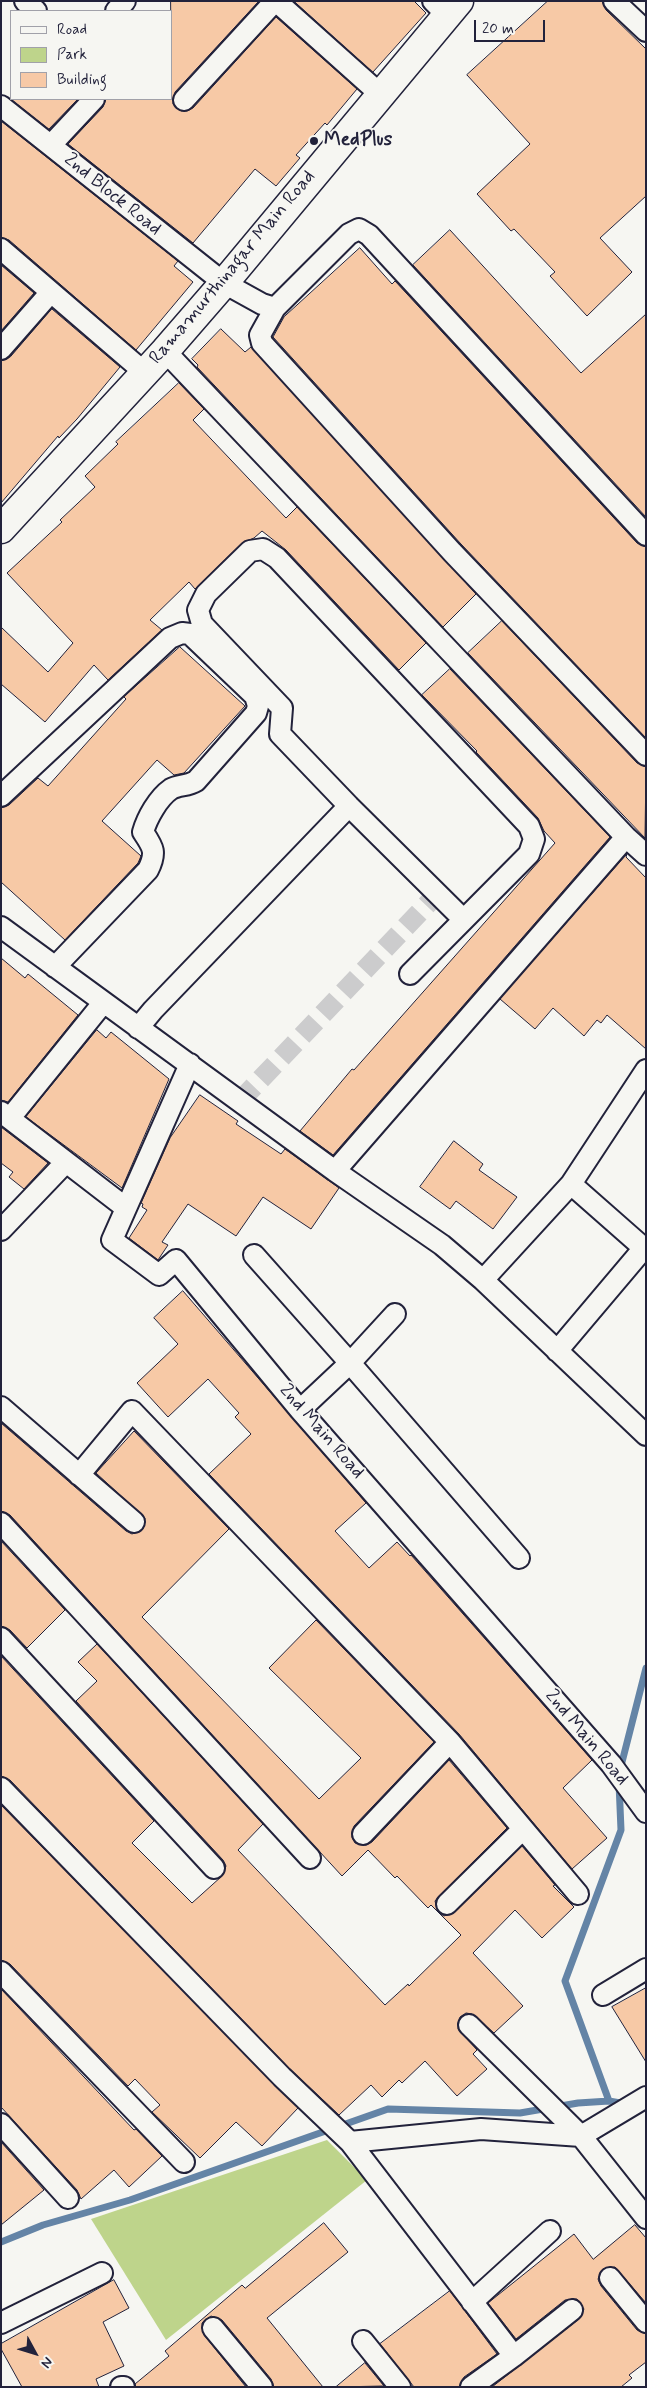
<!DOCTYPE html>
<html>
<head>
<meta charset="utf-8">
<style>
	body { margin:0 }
	#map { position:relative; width:647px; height:2388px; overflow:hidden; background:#f6f6f2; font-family:Mynerve,sans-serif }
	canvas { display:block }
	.frame { position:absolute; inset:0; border:2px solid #22223b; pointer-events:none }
	.legend { position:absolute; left:10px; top:10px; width:162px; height:90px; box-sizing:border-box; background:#f6f6f2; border:1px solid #a1a1a9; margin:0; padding:6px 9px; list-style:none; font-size:15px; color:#22223b }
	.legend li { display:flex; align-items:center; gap:10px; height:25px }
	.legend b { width:25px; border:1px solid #a1a1a9 }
	.north { position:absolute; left:10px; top:2328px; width:50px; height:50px; -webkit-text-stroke:4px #f6f6f2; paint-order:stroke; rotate:129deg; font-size:14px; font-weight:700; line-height:20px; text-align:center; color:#22223b }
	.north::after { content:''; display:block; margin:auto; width:18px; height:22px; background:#22223b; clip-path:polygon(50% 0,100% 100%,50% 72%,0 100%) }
	.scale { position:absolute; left:474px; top:20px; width:71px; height:22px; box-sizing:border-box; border:2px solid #22223b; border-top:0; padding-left:6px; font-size:15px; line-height:18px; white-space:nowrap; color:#22223b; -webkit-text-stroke:4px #f6f6f2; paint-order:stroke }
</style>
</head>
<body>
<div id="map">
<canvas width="647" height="2388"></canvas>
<div class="frame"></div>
<ul class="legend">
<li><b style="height:6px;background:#f6f6f2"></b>Road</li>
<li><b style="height:14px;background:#bed48b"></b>Park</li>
<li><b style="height:14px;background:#f7c9a6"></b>Building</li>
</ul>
<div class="north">N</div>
<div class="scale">20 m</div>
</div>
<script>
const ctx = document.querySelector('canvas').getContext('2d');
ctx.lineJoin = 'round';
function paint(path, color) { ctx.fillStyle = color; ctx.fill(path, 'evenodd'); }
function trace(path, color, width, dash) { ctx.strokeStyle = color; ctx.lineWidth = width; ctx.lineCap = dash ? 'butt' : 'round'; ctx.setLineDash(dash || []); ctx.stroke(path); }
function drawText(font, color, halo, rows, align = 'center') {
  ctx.font = font + ' Mynerve,sans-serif'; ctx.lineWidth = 4; ctx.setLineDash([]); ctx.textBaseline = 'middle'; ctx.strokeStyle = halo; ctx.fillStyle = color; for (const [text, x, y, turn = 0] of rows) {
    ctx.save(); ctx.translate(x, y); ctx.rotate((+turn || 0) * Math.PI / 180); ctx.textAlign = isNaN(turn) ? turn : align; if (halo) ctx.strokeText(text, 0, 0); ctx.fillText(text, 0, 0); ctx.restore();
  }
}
const green = new Path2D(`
	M327 2140 367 2180 166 2340 91 2219Z`);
const stream = new Path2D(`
	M620 1770 646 1668
	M609 2101 565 1981 621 1830 619 1783
	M1 2242 43 2225 130 2200 388 2109 520 2113 578 2103 609 2101 626 2104`);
const building = new Path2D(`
	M171 1H259L175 92 173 104 181 111H187L193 108 276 17 357 89 327 125 325 123 296 155 300 158 276 186 255 169 193 243 68 144 103 107 106 99H171Z
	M294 1H414L426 13 373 72Z
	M548 1H602L606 10 646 49V196L600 238 632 272 587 316 550 276 555 272 514 229 511 231 477 194 530 144 467 75Z
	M11 99H78L49 129Z
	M1 121 178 261 174 266 193 282 136 350 9 240 1 237Z
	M450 230 581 373 646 314V517L413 265Z
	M360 248 392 284 395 281 637 543 646 547V738L461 544 273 337 284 317Z
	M1 265 34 293 1 331Z
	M52 309 120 367 77 419 59 438 58 436 1 503V361L10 357Z
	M221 329 245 352 251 347 476 594 443 627 197 367 198 365 192 359Z
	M179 383 204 409 193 420 286 518 297 507 426 643 399 670 286 550 262 531 254 538 242 543 195 589 189 582 150 620 162 630 108 680 94 665 45 722 1 684V627L48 672 73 643 7 573 62 522 60 520 95 487 85 476 118 444 116 442Z
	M502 621 637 763 646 767 645 838 468 653Z
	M180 647 245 706 184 773 174 775 157 760 102 821 141 856 138 863 65 940 1 882V808L9 805 38 778 48 786 126 699 124 697Z
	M450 669 610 837 333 1155 300 1131 352 1069 354 1070 555 843 544 831 538 818 476 752 477 751 422 695Z
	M627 854 626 857 646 878V1049L607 1015 601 1023 597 1020 584 1036 553 1008 535 1029 500 999Z
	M1 958 25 978 28 974 78 1015 8 1102 1 1100Z
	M97 1030 106 1038 111 1032 169 1079 122 1188 26 1117Z
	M200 1095 238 1121 236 1124 281 1154 285 1149 339 1188 311 1229 263 1197 236 1236 188 1204 162 1242 168 1245 158 1260 129 1238 147 1210 142 1207 143 1204 141 1203 170 1138Z
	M1 1127 48 1163 24 1189 9 1177 13 1172 1 1163Z
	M454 1141 483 1164 479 1170 517 1197 493 1229 456 1201 450 1209 420 1187Z
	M183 1291 366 1503 335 1531 369 1568 397 1542 410 1556 411 1555 592 1760 563 1788 607 1838 572 1869 459 1734 209 1474 251 1434 235 1417 239 1413 208 1379 168 1417 137 1383 178 1344 154 1318Z
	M1 1423 126 1531 132 1534 143 1529 145 1518 96 1473 134 1431 229 1529 142 1617 319 1799 361 1758 269 1668 316 1620 434 1742 354 1826 352 1837 355 1843 366 1845 372 1842 449 1760 507 1828 439 1896 435 1901 438 1912 444 1916 455 1912 522 1846 555 1885 553 1886 574 1907 542 1938 515 1910 473 1953 523 2006 494 2033 472 2014 466 2013 460 2017 458 2029 477 2050 473 2054 487 2069 457 2096 425 2061 402 2083 399 2080 382 2097 371 2085 339 2115 290 2069 10 1780 1 1776V1656L154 1821 132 1843 192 1903 222 1876 226 1866 223 1860 76 1701 97 1681 78 1662 97 1644 263 1824 238 1850 385 2005 408 1984 409 1986 461 1935 431 1905 428 1908 397 1876 395 1878 368 1850 342 1876 10 1515 1 1511Z
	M1 1541 65 1610 27 1648 10 1630 1 1626Z
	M1 1805 298 2108 262 2146 236 2122 200 2158 152 2112 160 2105 135 2079 128 2086 10 1964 1 1960Z
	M646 1988V2062L612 2007Z
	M1 1989 134 2130 136 2129 162 2156 129 2187 114 2170 81 2199 77 2190 1 2107Z
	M1 2142 44 2190 1 2225Z
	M324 2223 348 2252 267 2318 323 2387H274L271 2379 222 2320 211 2316 202 2323 204 2335 246 2387H136L135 2384 169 2356 165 2351 242 2285 245 2288Z
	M635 2225 646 2238V2303L615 2267 603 2269 598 2279 601 2286 637 2330 646 2334V2362L629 2375 632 2378 621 2387H492L579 2319 584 2309 577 2299 565 2300 516 2339 488 2303 574 2234 593 2259Z
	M114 2280 129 2308 103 2322 124 2366 96 2379 99 2387H22L1 2349V2344Z
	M450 2291 497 2354 464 2377 459 2387H414L380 2344Z
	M365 2363 384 2386 336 2387Z`);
const minorTunnel = new Path2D(`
	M240 1101 437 894`);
const minor = new Path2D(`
	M25 1 36 11
	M276 1 380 94
	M433 1 447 15
	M614 1 646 31
	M116 11 125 1
	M184 100 275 1
	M1 106 224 283 262 304 275 308
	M51 145 94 99
	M1 249 144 372
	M1 349 51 292
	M165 351 626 837 646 855
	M646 535 369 235 359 229 349 234 275 308 260 335 262 343 452 552 646 755
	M1 796 170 638 182 633 190 634 255 696 258 706 256 713 196 781C188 786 178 785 171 789 158 798 147 818 143 832 153 847 157 852 148 870L55 967
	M1 927 335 1171 442 1245 483 1280 646 1435
	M410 974 529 854 534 839 529 826 277 558 263 549 250 551 206 594 198 610 202 624 282 708 280 734 349 806 463 919
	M138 1028 153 1010 349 806
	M190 1064 112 1240 159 1275 176 1260 300 1410 611 1764 646 1812
	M1 1112 126 1208
	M10 1118 103 1003
	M335 1171 626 837
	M571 1184 646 1070
	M1 1230 66 1162
	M254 1255 350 1363 519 1558
	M483 1280 571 1184 646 1250
	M557 1351 644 1248
	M1 1407 134 1522
	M300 1410 350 1363 395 1314
	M79 1475 132 1411 450 1742 578 1894
	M1 1523 310 1858
	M1 1638 214 1868
	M1 1788 282 2077 350 2142 514 2356
	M363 1834 450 1742
	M447 1904 523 1829
	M1 1972 184 2162
	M603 1995 646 1969
	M469 2025 581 2136 646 2218
	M1 2124 68 2198
	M581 2136 646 2097
	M350 2142 481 2129 581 2136
	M610 2278 646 2322
	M472 2302 550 2231
	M1 2323 102 2273
	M213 2328 262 2387
	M363 2341 400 2387
	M121 2387H124
	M471 2387 514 2356 572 2310`);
const secondary = new Path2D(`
	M1 529 165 351 224 283 459 1`);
const markers = [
	[314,141,5,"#22223b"]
];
const poiNames = [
	["MedPlus",324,141]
];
const streetNames = [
	["2nd Block Road",112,195,39],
	["Ramamurthinagar Main Road",233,268,-50],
	["2nd Main Road",321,1432,49],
	["2nd Main Road",586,1738,50]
];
paint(green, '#bed48b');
trace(stream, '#6484a6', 7);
paint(building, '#f7c9a6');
trace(building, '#22223b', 1);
trace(minorTunnel, '#cccccd', 20, [20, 10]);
trace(minor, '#22223b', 24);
trace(secondary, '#22223b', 31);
trace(minor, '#f6f6f2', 20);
trace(secondary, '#f6f6f2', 28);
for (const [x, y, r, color] of markers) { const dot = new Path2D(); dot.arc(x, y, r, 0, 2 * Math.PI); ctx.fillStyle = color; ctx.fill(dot); trace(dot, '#f6f6f2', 2); }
drawText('bold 19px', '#22223b', '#f6f6f2', poiNames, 'left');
drawText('19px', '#22223b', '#f6f6f2', streetNames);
</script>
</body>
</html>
